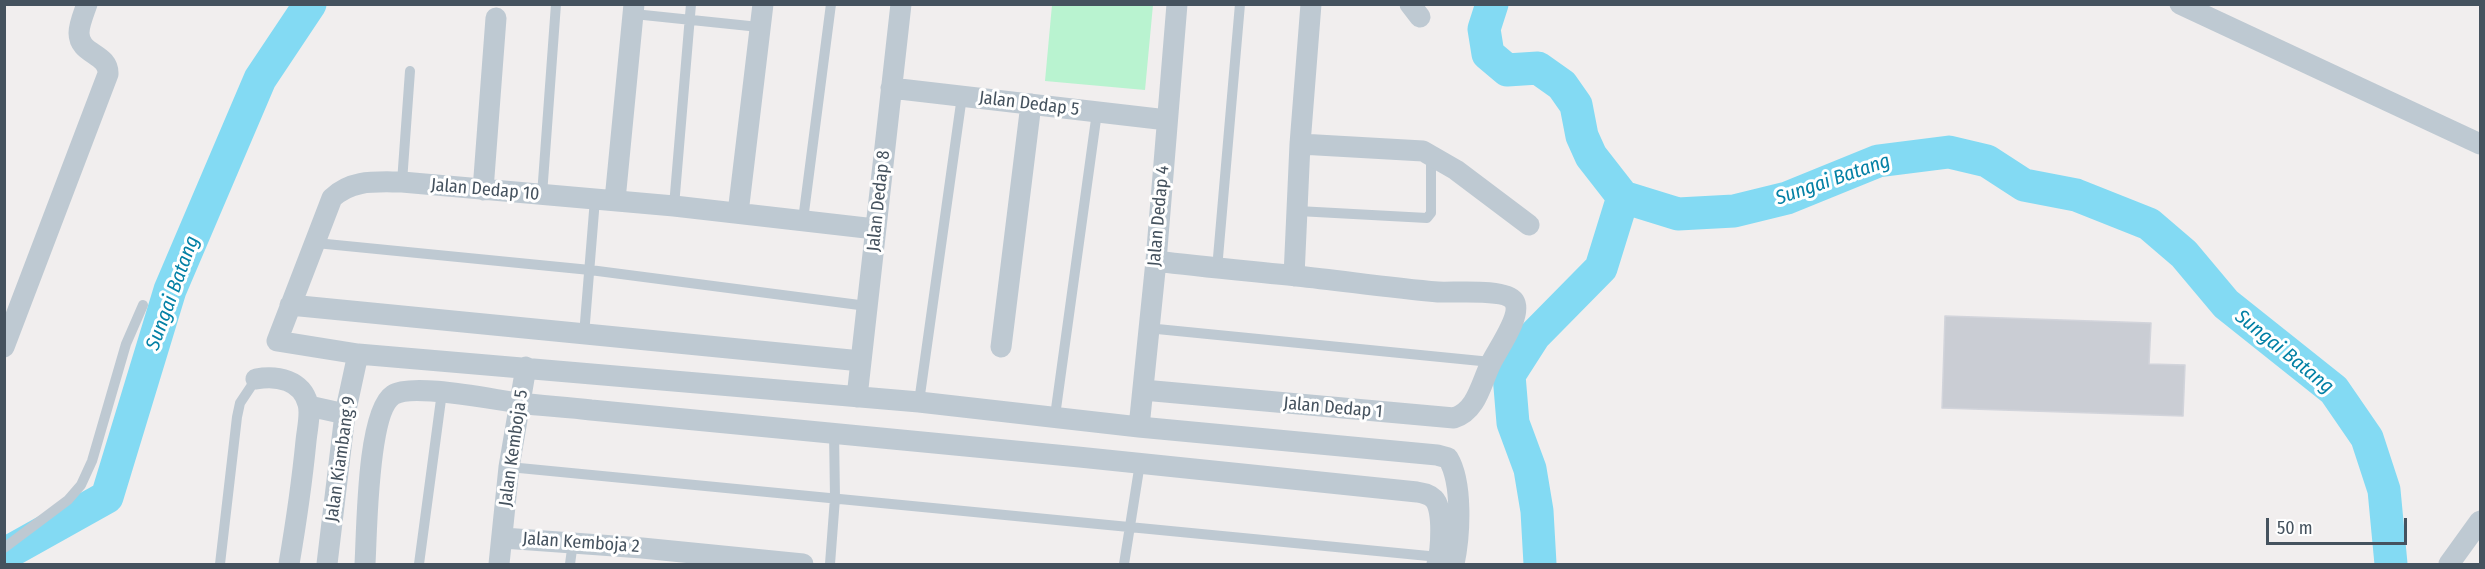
<!DOCTYPE html>
<html>
<head>
<meta charset="utf-8">
<style>
	body { margin:0 }
	#map { position:relative; width:2485px; height:569px; overflow:hidden; background:#f1eeee; font-family:"Fira Sans Condensed",sans-serif }
	canvas { display:block }
	.frame { position:absolute; inset:0; border:6px solid #45525e; pointer-events:none }
	.scale { position:absolute; left:2266px; top:518px; width:141px; height:27px; box-sizing:border-box; border:3px solid #45525e; border-top:0; padding-left:8px; font-size:18px; line-height:21px; white-space:nowrap; color:#45525e; -webkit-text-stroke:4px #fff; paint-order:stroke }
</style>
</head>
<body>
<div id="map">
<canvas width="2485" height="569"></canvas>
<div class="frame"></div>
<div class="scale">50 m</div>
</div>
<script>
const ctx = document.querySelector('canvas').getContext('2d');
ctx.lineJoin = 'round';
function paint(path, color) { ctx.fillStyle = color; ctx.fill(path, 'evenodd'); }
function trace(path, color, width, dash) { ctx.strokeStyle = color; ctx.lineWidth = width; ctx.lineCap = dash ? 'butt' : 'round'; ctx.setLineDash(dash || []); ctx.stroke(path); }
function drawText(font, color, halo, rows, align = 'center') {
  ctx.font = font + ' "Fira Sans Condensed",sans-serif'; ctx.lineWidth = 6; ctx.setLineDash([]); ctx.textBaseline = 'middle'; ctx.strokeStyle = halo; ctx.fillStyle = color; for (const [text, x, y, turn = 0] of rows) {
    ctx.save(); ctx.translate(x, y); ctx.rotate((+turn || 0) * Math.PI / 180); ctx.textAlign = isNaN(turn) ? turn : align; if (halo) ctx.strokeText(text, 0, 0); ctx.fillText(text, 0, 0); ctx.restore();
  }
}
const green = new Path2D(`
	M1052 5H1153L1145 90 1045 81Z`);
const river = new Path2D(`
	M1492 4 1484 29 1488 54 1507 70 1538 68 1562 85 1576 105 1582 136 1591 156 1623 197 1678 214 1734 211 1787 198 1878 161 1949 152 1987 161 2024 185 2076 195 2149 224 2184 254 2226 304 2334 390 2367 438 2384 490 2391 564
	M14 549 107 497 170 290 260 79 310 4
	M1540 564 1537 511 1530 469 1513 423 1509 375 1534 336 1601 268 1623 197`);
const building = new Path2D(`
	M1945 316 2151 323 2149 364 2185 365 2183 416 1942 408Z`);
const lane = new Path2D(`
	M634 14 759 27
	M402 182 410 71
	M542 195 556 4
	M674 206 691 4
	M1298 211 1427 218 1431 213V155
	M803 220 831 4
	M316 243 590 270 867 306
	M1217 269 1240 4
	M1147 328 1491 362
	M584 335 595 199
	M919 402 962 96
	M1055 416 1097 112
	M509 467 1439 557
	M4 548 68 500 81 485 92 461 126 344 143 305
	M220 564 237 417 240 403 256 379
	M419 564 442 392
	M570 564 573 542
	M830 564 835 498 834 432
	M1124 564 1140 463`);
const street = new Path2D(`
	M1410 4 1420 17
	M2180 4 2480 144
	M891 88 1167 120
	M1300 144 1423 151 1456 170 1529 225
	M483 190 496 18
	M615 200 634 4
	M738 213 763 4
	M875 229 674 206 402 182C376 182 352 179 332 198L277 341 358 354 919 402 1139 427 1437 455 1448 458C1463 483 1460 536 1454 564
	M1294 276 1300 144 1311 4
	M290 305 861 361
	M4 347 108 74C109 53 79 55 79 33 79 24 84 13 87 4
	M1001 347 1031 104
	M256 379C277 375 302 380 308 404 311 414 307 430 306 441 302 482 296 523 289 564
	M1143 390 1454 418C1477 411 1481 383 1491 363 1497 350 1523 315 1514 301 1505 288 1453 293 1438 292 1391 288 1344 281 1297 276 1250 271 1203 267 1156 261
	M857 397 901 4
	M309 406 345 414
	M1139 427 1156 261 1177 4
	M503 538 642 548 803 564
	M327 564 345 414 358 354
	M365 564C367 531 367 412 393 395 412 382 494 400 519 403 543 406 567 407 591 410 866 435 1142 463 1417 492 1423 493 1429 494 1434 499 1444 509 1441 551 1437 564
	M499 564 509 467 526 367
	M2449 564 2480 521`);
const streetNames = [
	["Jalan Dedap 5",1029,104,7],
	["Jalan Dedap 10",485,190,5],
	["Jalan Dedap 8",879,201,-84],
	["Jalan Dedap 4",1159,216,-85],
	["Jalan Dedap 1",1333,408,5],
	["Jalan Kemboja 5",514,448,-82],
	["Jalan Kiambang 9",341,459,-82],
	["Jalan Kemboja 2",581,543,4]
];
const waterNames = [
	["Sungai Batang",1833,180,-19],
	["Sungai Batang",173,293,-70],
	["Sungai Batang",2284,352,39]
];
paint(green, '#b9f3d0');
trace(river, '#83daf3', 33);
paint(building, '#cacdd4');
trace(building, '#d2d4db', 1.5);
trace(lane, '#bec9d2', 10);
trace(street, '#bec9d2', 21);
drawText('18px', '#45525e', '#fff', streetNames);
drawText('italic 20px', '#0380a5', '#fff', waterNames);
</script>
</body>
</html>
